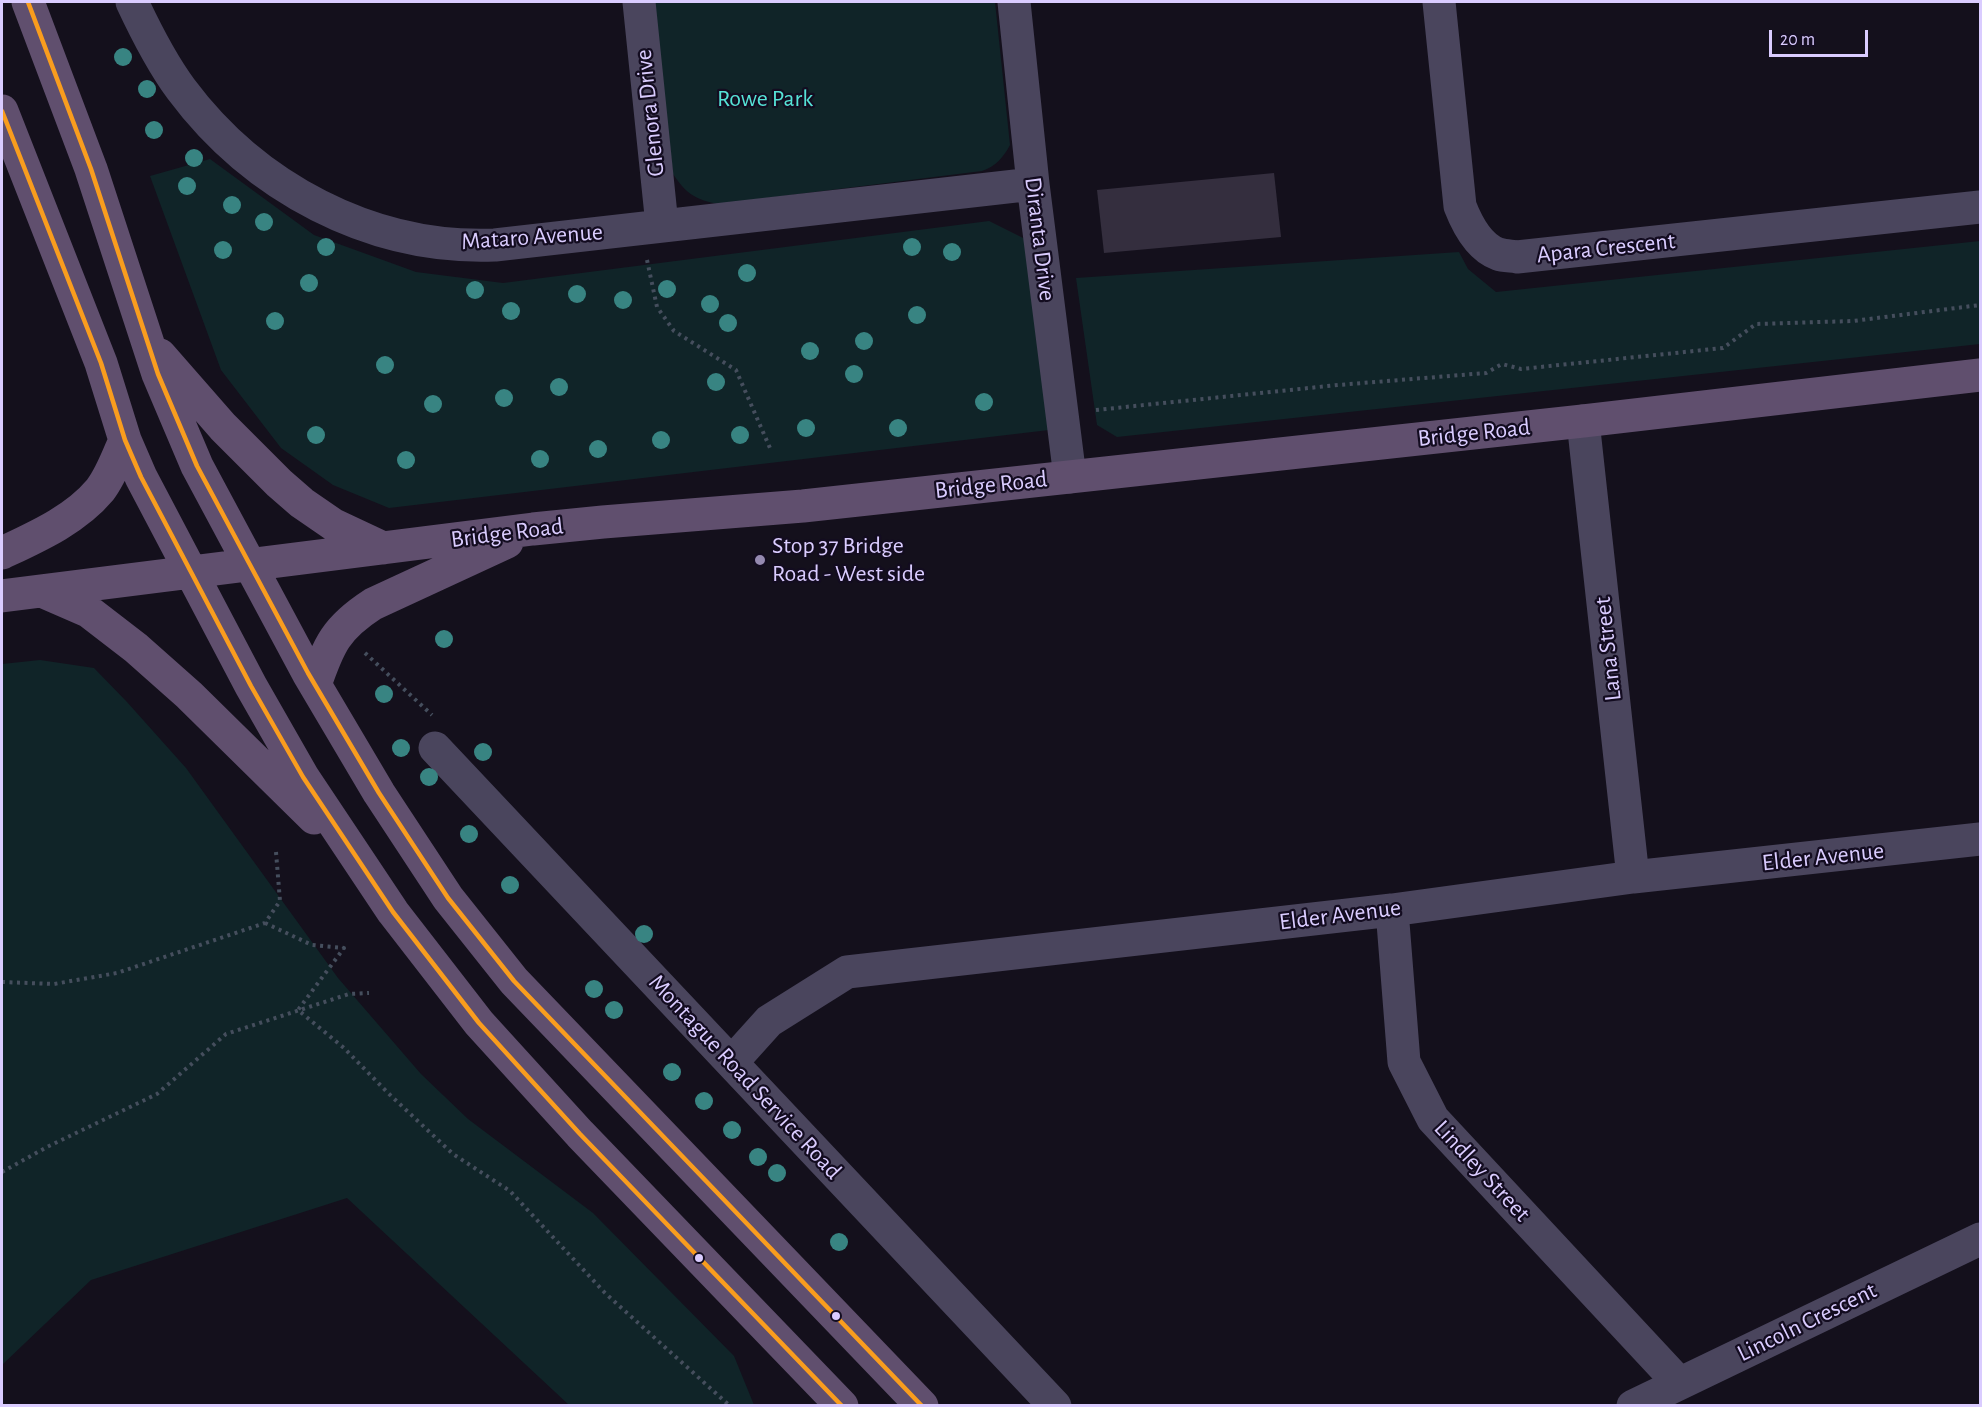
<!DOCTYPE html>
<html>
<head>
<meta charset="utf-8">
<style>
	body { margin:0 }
	#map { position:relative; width:1982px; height:1407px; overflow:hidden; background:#14101c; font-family:"Alegreya Sans",sans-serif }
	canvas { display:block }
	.frame { position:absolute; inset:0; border:3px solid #daccff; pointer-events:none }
	.scale { position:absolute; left:1769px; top:30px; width:99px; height:27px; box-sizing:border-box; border:3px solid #daccff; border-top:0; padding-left:8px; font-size:18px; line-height:21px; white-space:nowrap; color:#daccff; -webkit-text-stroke:4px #130c20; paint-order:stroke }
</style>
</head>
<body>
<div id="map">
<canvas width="1982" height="1407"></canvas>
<div class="frame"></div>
<div class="scale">20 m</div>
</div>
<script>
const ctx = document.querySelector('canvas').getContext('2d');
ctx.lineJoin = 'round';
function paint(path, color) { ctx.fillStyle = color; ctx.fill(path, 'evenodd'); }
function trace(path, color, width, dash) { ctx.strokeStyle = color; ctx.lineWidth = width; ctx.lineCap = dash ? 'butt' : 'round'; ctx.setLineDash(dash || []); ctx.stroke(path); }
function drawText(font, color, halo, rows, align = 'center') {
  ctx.font = font + ' "Alegreya Sans",sans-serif'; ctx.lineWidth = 4.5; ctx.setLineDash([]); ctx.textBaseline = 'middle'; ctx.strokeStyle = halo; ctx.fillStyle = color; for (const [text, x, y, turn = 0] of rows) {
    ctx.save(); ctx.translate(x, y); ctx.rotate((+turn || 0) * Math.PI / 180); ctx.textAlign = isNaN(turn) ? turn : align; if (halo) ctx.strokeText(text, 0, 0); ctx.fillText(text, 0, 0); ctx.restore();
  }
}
const green = new Path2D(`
	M653 2H995L1010 145C1003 158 996 166 982 171L719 204C696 200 686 194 673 174Z
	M210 159 314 235 416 272 503 283 989 221 1029 241 1049 430 389 508 333 485 281 448 221 370 150 176Z
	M1980 241V344L1117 437 1097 425 1076 278 1459 252 1468 269 1496 292Z
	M40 660 94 668 127 702 186 768 338 978 421 1074 468 1119 593 1213 734 1356 754 1405H569L347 1198 91 1280 2 1365V664Z`);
const building = new Path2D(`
	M1274 173 1281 237 1104 253 1097 190Z`);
const path = new Path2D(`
	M647 260 657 307 674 331 736 370 770 448
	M1096 410 1338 385 1486 373 1502 364 1521 369 1723 348 1756 324 1853 321 1980 305
	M365 653 432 715
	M265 923 312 945 344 948 298 1010 344 1048 388 1093 453 1154 510 1191 605 1293 730 1406
	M2 982 54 984 117 973 265 923 280 901 276 852
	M2 1172 47 1147 157 1094 226 1034 349 994 369 993`);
const minor = new Path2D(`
	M132 2C146 32 161 62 181 89 254 187 371 250 495 245L1033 184
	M639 2 662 225
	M1014 2 1033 184 1070 477
	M1439 2 1460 206C1467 224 1479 247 1498 254 1504 256 1511 256 1517 257L1980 207
	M1583 421 1633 877
	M435 748 1055 1406
	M1392 910 1404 1062 1433 1119 1679 1383
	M732 1062 769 1021 847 972 1392 910 1633 877 1980 839
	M1633 1406 1980 1239`);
const major = new Path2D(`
	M28 2 91 169 158 374 197 466 308 673 379 793 448 898 514 981 922 1406
	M2 111 101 363 125 440 141 477 251 686 303 777 393 912 479 1023 580 1134 842 1406
	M160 355 223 427 279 483 302 503 334 525 383 548
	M2 553C36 537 75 520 100 490 111 476 118 456 125 440
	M42 591 88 611 136 648 189 695 314 818
	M2 596 533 529 603 522 803 506 1583 421 1980 375
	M315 685C329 644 336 628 373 604L507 542`);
const bus1 = new Path2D(`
	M28 2 91 169 158 374 197 466 308 673 379 793 448 898 514 981 922 1406
	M2 111 101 363 125 440 141 477 251 686 303 777 393 912 479 1023 580 1134 842 1406`);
const trees = [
	[123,57],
	[147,89],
	[154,130],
	[194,158],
	[187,186],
	[232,205],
	[264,222],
	[326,247],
	[912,247],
	[223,250],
	[952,252],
	[747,273],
	[309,283],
	[667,289],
	[475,290],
	[577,294],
	[623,300],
	[710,304],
	[511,311],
	[917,315],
	[275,321],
	[728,323],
	[864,341],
	[810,351],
	[385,365],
	[854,374],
	[716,382],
	[559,387],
	[504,398],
	[984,402],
	[433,404],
	[806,428],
	[898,428],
	[316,435],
	[740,435],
	[661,440],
	[598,449],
	[540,459],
	[406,460],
	[444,639],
	[384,694],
	[401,748],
	[483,752],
	[429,777],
	[469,834],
	[510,885],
	[644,934],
	[594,989],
	[614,1010],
	[672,1072],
	[704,1101],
	[732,1130],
	[758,1157],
	[777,1173],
	[839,1242]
];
const markers = [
	[760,560,6,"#958ab0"],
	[699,1258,5,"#daccff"],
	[836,1316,5,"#daccff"]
];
const parkNames = [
	["Rowe Park",765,99]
];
const streetNames = [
	["Glenora Drive",650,113,-96],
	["Mataro Avenue",532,237,-4],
	["Diranta Drive",1040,239,83],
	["Apara Crescent",1606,248,-6],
	["Bridge Road",1474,433,-6],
	["Bridge Road",991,485,-6],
	["Bridge Road",507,533,-7],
	["Lana Street",1608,649,-96],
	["Elder Avenue",1823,857,-6],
	["Elder Avenue",1340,915,-7],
	["Montague Road Service Road",745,1077,47],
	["Lindley Street",1482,1171,47],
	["Lincoln Crescent",1807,1322,-26]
];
const poiNames = [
	["Stop 37 Bridge",772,546],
	["Road - West side",772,574]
];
paint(green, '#102428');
paint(building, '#342e3e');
trace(path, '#454e5d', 4, [3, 4.5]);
trace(minor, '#4a455d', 33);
trace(major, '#604f6e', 33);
trace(bus1, '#f99d1e', 4.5);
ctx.fillStyle = '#388482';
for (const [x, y] of trees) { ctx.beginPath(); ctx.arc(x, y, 9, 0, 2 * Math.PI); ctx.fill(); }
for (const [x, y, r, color] of markers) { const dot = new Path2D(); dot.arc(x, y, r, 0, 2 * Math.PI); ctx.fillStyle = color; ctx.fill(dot); trace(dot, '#130c20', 2); }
drawText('24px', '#55e2d6', '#130c20', parkNames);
drawText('24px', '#daccff', '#130c20', streetNames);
drawText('24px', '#daccff', '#130c20', poiNames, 'left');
</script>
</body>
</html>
